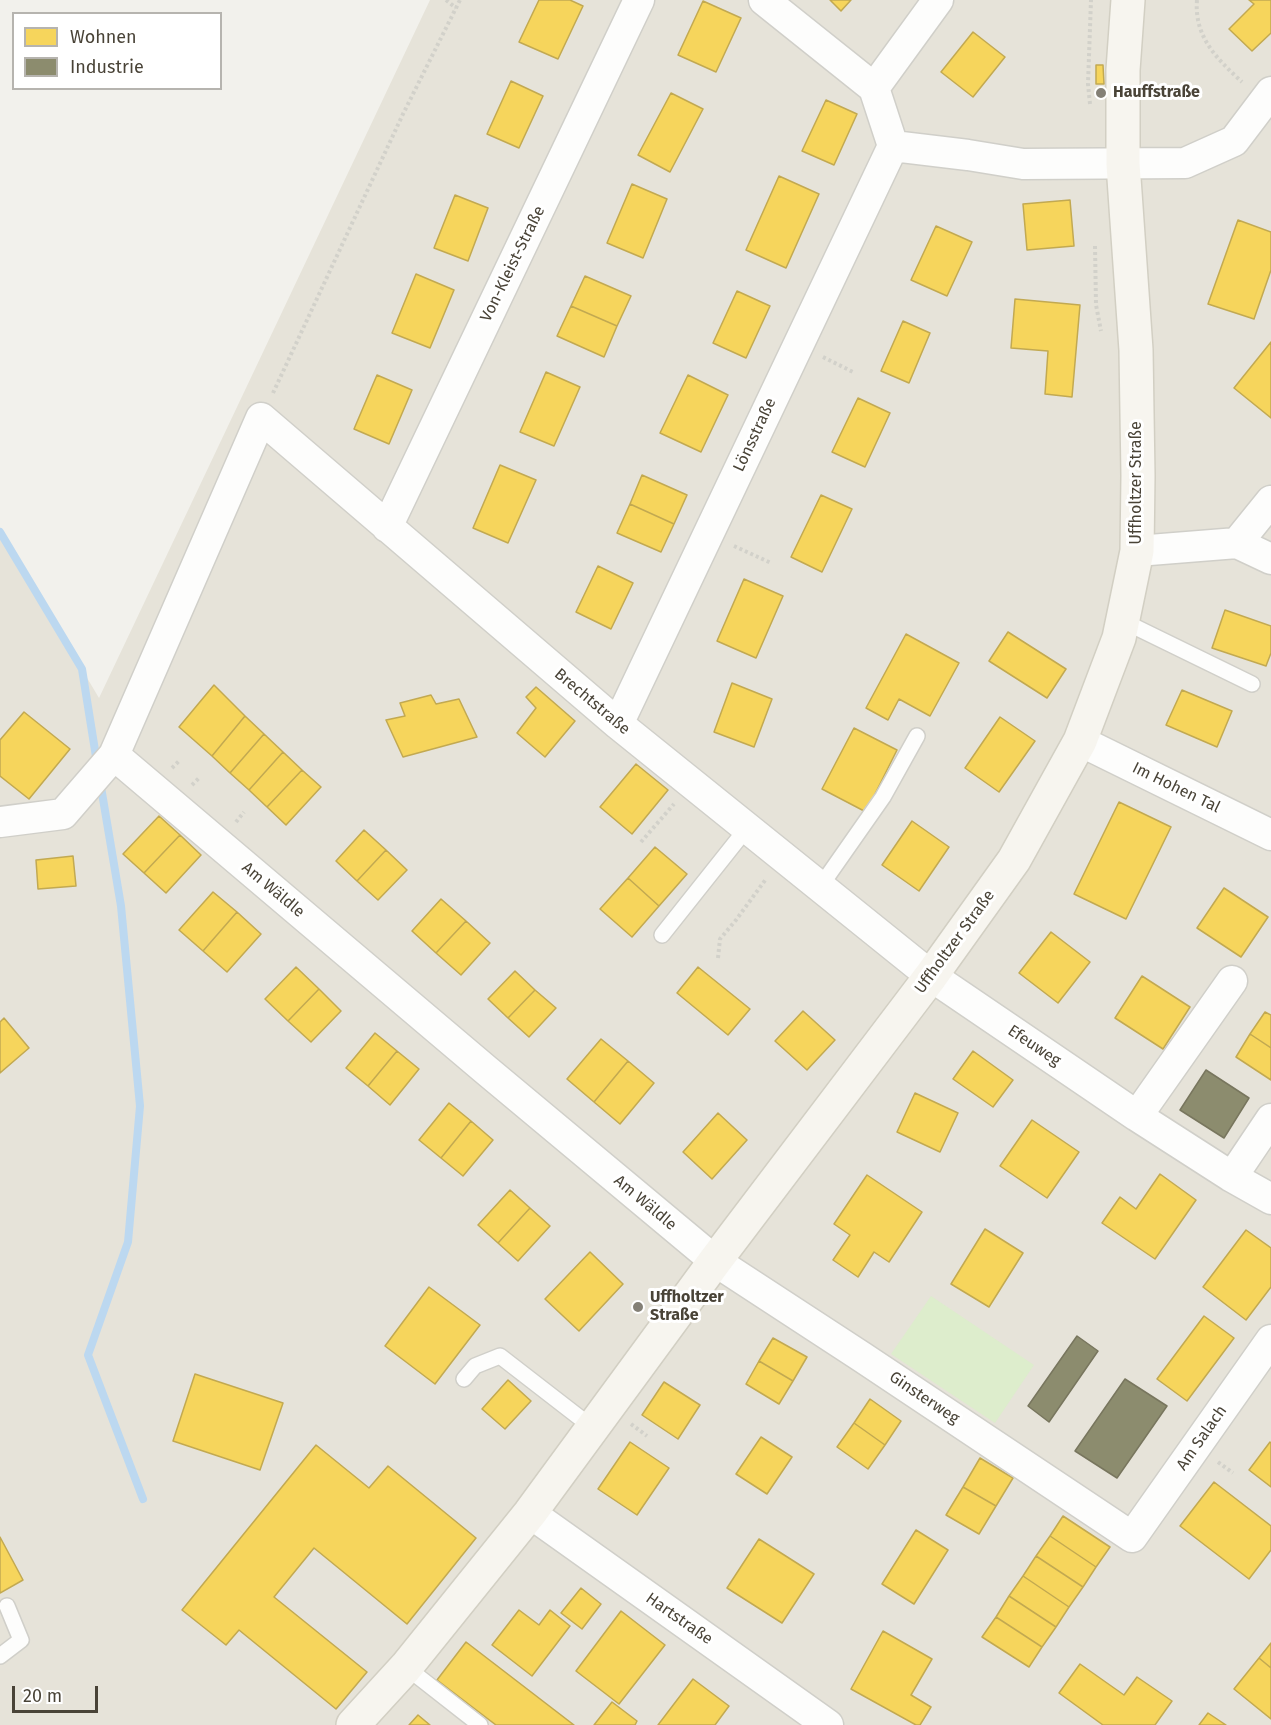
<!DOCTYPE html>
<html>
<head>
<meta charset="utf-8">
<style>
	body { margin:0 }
	#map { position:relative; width:1271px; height:1725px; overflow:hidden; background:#f2f1ec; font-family:"Fira Sans",sans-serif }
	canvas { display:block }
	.legend { position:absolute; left:12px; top:12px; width:210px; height:78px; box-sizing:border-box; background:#fff; border:2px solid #b6b4af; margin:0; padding:8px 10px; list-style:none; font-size:18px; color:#494337 }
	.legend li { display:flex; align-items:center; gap:12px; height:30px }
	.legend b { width:30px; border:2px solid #b6b4af }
	.scale { position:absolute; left:12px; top:1686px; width:86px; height:27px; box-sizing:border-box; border:3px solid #494337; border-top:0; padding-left:8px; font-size:18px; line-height:21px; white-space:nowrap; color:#494337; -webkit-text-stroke:4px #fff; paint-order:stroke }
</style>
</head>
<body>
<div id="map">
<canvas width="1271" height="1725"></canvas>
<ul class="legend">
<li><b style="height:16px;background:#f6d55c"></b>Wohnen</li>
<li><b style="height:16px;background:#8c8c6e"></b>Industrie</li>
</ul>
<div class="scale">20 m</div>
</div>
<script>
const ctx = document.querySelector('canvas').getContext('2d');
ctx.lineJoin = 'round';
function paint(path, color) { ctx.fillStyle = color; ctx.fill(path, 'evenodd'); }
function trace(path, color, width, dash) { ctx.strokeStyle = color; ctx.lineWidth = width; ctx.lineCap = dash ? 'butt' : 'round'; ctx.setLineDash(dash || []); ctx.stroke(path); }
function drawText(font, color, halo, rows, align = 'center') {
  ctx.font = font + ' "Fira Sans",sans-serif'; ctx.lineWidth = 6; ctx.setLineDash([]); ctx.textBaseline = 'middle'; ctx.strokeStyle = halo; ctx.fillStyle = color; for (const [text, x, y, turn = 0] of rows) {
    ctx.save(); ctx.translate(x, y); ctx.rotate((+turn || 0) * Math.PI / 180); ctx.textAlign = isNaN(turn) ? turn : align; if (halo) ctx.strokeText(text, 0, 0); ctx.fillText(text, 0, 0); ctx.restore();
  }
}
const residential = new Path2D(`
	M430 0H1271V1725H0V532L99 698Z`);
const green = new Path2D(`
	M931 1296 1034 1365 995 1423 891 1354Z`);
const homes = new Path2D(`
	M539 0H570L583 6 558 59 519 42Z
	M830 0H851L841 11Z
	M1249 0H1271V33L1252 51 1229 29 1254 4Z
	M703 1 741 18 716 72 678 55Z
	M973 32 1005 57 973 97 941 72Z
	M1096 65H1103L1104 84H1096Z
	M511 81 543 96 519 148 487 134Z
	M671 93 703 109 670 172 638 155Z
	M826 100 857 114 834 165 802 151Z
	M779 176 819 194 786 268 746 250Z
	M632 184 667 199 643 258 607 243Z
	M455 195 488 208 468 261 434 248Z
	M1070 200 1074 246 1027 250 1023 204Z
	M1238 220 1271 232V270L1254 319 1208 304Z
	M936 226 972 242 947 296 911 280Z
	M416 274 454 290 430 348 392 333Z
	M585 276 631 296 617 326 571 306Z
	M737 291 770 306 746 358 713 343Z
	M1015 299 1080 305 1072 397 1045 394 1048 351 1011 348Z
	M571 306 617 326 604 357 557 336Z
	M903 321 930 333 909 383 881 371Z
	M1271 342V418L1234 388Z
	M546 372 580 387 554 446 520 432Z
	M377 375 412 390 389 444 354 429Z
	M688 375 728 395 701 452 660 433Z
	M858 398 890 413 865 467 832 452Z
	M500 465 536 480 508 543 473 528Z
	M642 475 687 495 674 524 630 504Z
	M821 495 852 509 822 572 791 557Z
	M630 504 674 524 661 552 617 533Z
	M598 566 633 583 611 629 576 612Z
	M744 579 783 596 756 658 717 641Z
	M1225 610 1271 626V653L1266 666 1212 648Z
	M1008 632 1066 669 1047 698 989 661Z
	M906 634 959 663 930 716 899 699 888 720 866 708Z
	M732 683 772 699 754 747 714 732Z
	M214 685 245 716 212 756 179 727Z
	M536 687 575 721 545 757 517 733 536 708 526 697Z
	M1182 690 1232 711 1217 747 1166 725Z
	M431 695 436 704 459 699 477 737 403 757 386 720 405 716 400 703Z
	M24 712 70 749 29 799 0 776V740Z
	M245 716 264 734 230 773 212 756Z
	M1000 717 1035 741 999 792 965 768Z
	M854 728 897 750 866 812 822 789Z
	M264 734 283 752 249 790 230 773Z
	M283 752 302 770 267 807 249 790Z
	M636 764 668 790 632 834 600 807Z
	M302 770 321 787 286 825 267 807Z
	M1119 802 1171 827 1126 919 1074 894Z
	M159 816 180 835 144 873 123 854Z
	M912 821 949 847 919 891 882 865Z
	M364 830 386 850 357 881 336 861Z
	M180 835 201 855 166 893 144 873Z
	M655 847 687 874 659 906 628 878Z
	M386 850 407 870 378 900 357 881Z
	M73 856 76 886 38 889 36 860Z
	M628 878 659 906 632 937 600 909Z
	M1224 888 1268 917 1241 957 1197 928Z
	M213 892 237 912 203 951 179 930Z
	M441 899 466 921 436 953 412 931Z
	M237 912 261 934 227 972 203 951Z
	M466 921 490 943 461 975 436 953Z
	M1051 932 1090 962 1058 1003 1019 973Z
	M296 967 319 989 288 1021 265 999Z
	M698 967 750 1009 728 1035 677 993Z
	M515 971 535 990 508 1018 488 999Z
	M1142 976 1190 1007 1163 1049 1115 1018Z
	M319 989 341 1011 311 1042 288 1021Z
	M535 990 556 1008 529 1037 508 1018Z
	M803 1011 835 1040 807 1070 775 1041Z
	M1265 1012 1271 1015V1048L1250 1034Z
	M4 1018 29 1048 0 1073V1022Z
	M375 1033 397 1051 368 1086 346 1068Z
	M1250 1034 1271 1048V1080L1236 1057Z
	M601 1039 628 1061 594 1102 567 1079Z
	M397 1051 419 1069 390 1105 368 1086Z
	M973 1051 1013 1080 993 1107 953 1079Z
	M628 1061 654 1083 620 1124 594 1102Z
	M915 1093 958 1113 940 1152 897 1132Z
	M449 1103 471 1121 441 1158 419 1140Z
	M718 1113 747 1140 712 1179 683 1152Z
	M1032 1120 1079 1152 1047 1198 1000 1166Z
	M471 1121 493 1140 463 1176 441 1158Z
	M1160 1174 1196 1200 1155 1259 1102 1223 1120 1197 1136 1209Z
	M867 1175 922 1212 889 1262 874 1252 858 1277 833 1260 850 1235 834 1224Z
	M510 1190 530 1208 498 1243 478 1225Z
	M530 1208 550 1226 518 1261 498 1243Z
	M985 1229 1023 1253 989 1307 951 1284Z
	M1246 1230 1271 1248V1287L1246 1320 1203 1287Z
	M590 1252 623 1284 579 1331 545 1299Z
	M429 1287 480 1325 435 1384 385 1346Z
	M1204 1316 1234 1338 1187 1401 1157 1379Z
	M773 1338 807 1357 793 1381 759 1361Z
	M759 1361 793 1381 779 1404 746 1384Z
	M195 1374 283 1403 260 1470 173 1441Z
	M508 1380 531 1401 505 1429 482 1409Z
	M664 1382 700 1405 678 1439 642 1415Z
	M870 1399 901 1421 885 1445 854 1423Z
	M854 1423 885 1445 868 1469 837 1447Z
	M761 1437 792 1457 767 1494 736 1474Z
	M630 1442 669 1468 637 1515 598 1489Z
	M1270 1442 1271 1443V1487L1249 1470Z
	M316 1445 369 1488 388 1466 476 1538 407 1624 314 1548 274 1597 367 1672 336 1709 239 1630 226 1645 182 1610Z
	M980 1458 1013 1478 996 1506 963 1487Z
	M1214 1482 1271 1526V1550L1249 1579 1180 1526Z
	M963 1487 996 1506 979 1534 946 1515Z
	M1063 1516 1110 1547 1096 1567 1050 1536Z
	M916 1530 948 1550 914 1604 882 1584Z
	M1050 1536 1096 1567 1083 1587 1036 1556Z
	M0 1537 23 1580 0 1593Z
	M759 1539 814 1574 782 1623 727 1588Z
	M1036 1556 1083 1587 1069 1607 1023 1576Z
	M1023 1576 1069 1607 1056 1627 1009 1596Z
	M581 1588 601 1604 582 1629 561 1613Z
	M1009 1596 1056 1627 1042 1647 996 1617Z
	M519 1610 539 1625 550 1610 570 1626 532 1676 492 1645Z
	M621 1611 665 1645 619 1704 576 1671Z
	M996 1617 1042 1647 1029 1667 982 1637Z
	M883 1631 932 1659 911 1695 931 1707 920 1725H916L851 1689Z
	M466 1642 574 1725H496L437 1680Z
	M1271 1643V1668L1259 1658Z
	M1259 1658 1271 1668V1719L1234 1689Z
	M1080 1664 1124 1695 1137 1677 1172 1701 1155 1725H1103L1059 1693Z
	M693 1679 729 1706 715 1725H658Z
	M612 1702 637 1721 635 1725H594Z
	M1208 1713 1226 1725H1199Z
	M418 1715 430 1725H409Z`);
const industry = new Path2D(`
	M1206 1070 1249 1098 1224 1138 1180 1110Z
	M1077 1336 1098 1351 1049 1422 1028 1406Z
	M1125 1379 1167 1406 1117 1478 1075 1451Z`);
const stream = new Path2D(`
	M0 532 82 669 97 763
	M100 781 121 906 140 1106 128 1242 88 1355 143 1499`);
const path = new Path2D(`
	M446 0 456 8
	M1197 0C1194 37 1217 59 1242 82
	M1090 104 1088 84 1091 0
	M1095 246 1096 305 1101 331
	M823 357 855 373
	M273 393 403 114 460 0
	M734 546 771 563
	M172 768 180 760
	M192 785 199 778
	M236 822 244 812
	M641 842 674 804
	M718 958 720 939 736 920 766 879
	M631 1424 647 1436
	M1218 1462 1233 1473`);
const lane = new Path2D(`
	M1123 621 1252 684
	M820 887 883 797 917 736
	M662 935 747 828
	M464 1379 475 1366 500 1356 593 1428
	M0 1656 21 1640 7 1606
	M406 1667 480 1725`);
const street = new Path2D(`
	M764 0 874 88 893 146 968 155 1023 164 1185 163 1234 141 1271 92
	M874 88 938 0
	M387 527 639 0
	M1237 543 1271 501
	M1137 551 1237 543 1271 559
	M618 724 893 146
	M1080 741 1271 835
	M0 822 63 814 114 755
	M1137 1116 1232 981
	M1232 1177 1271 1119
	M1271 1199 1232 1177 1137 1116 931 976 618 724 261 418 114 755 486 1070 715 1261 862 1357 1132 1537 1271 1340
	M530 1513 828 1725`);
const secondary = new Path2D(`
	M353 1725 406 1667 530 1513 715 1261 931 976 1014 860 1080 741 1119 638 1137 551 1138 476 1136 350 1123 164V70L1128 0`);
const markers = [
	[1101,93,6,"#848076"],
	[638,1307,6,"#848076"]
];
const poiNames = [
	["Hauffstraße",1113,93],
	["Uffholtzer",650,1298],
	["Straße",650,1316]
];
const streetNames = [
	["Von-Kleist-Straße",513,264,-64],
	["Lönsstraße",755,435,-65],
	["Uffholtzer Straße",1137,483,-90],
	["Brechtstraße",592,702,40],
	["Im Hohen Tal",1176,788,26],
	["Am Wäldle",273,890,40],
	["Uffholtzer Straße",955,942,-54],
	["Efeuweg",1034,1046,34],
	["Am Wäldle",645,1203,40],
	["Ginsterweg",924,1398,34],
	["Am Salach",1202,1438,-55],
	["Hartstraße",679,1619,35]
];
paint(residential, '#e6e3d9');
paint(green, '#ddedcc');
paint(homes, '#f6d55c');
trace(homes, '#c2a951', 1.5);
paint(industry, '#8c8c6e');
trace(industry, '#78765e', 1.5);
trace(stream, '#bcd8f0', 8);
trace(lane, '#d0cfc9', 18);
trace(street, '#d0cfc9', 33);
trace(secondary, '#d2cfc3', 36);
trace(path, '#d2d1ca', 4, [3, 3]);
trace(lane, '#fdfdfc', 15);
trace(street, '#fdfdfc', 30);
trace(secondary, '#f7f5ef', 33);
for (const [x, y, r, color] of markers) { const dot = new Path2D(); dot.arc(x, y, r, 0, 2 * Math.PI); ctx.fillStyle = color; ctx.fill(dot); trace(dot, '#fff', 2); }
drawText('bold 16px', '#494337', '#fff', poiNames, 'left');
drawText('16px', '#494337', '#fff', streetNames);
</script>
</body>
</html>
